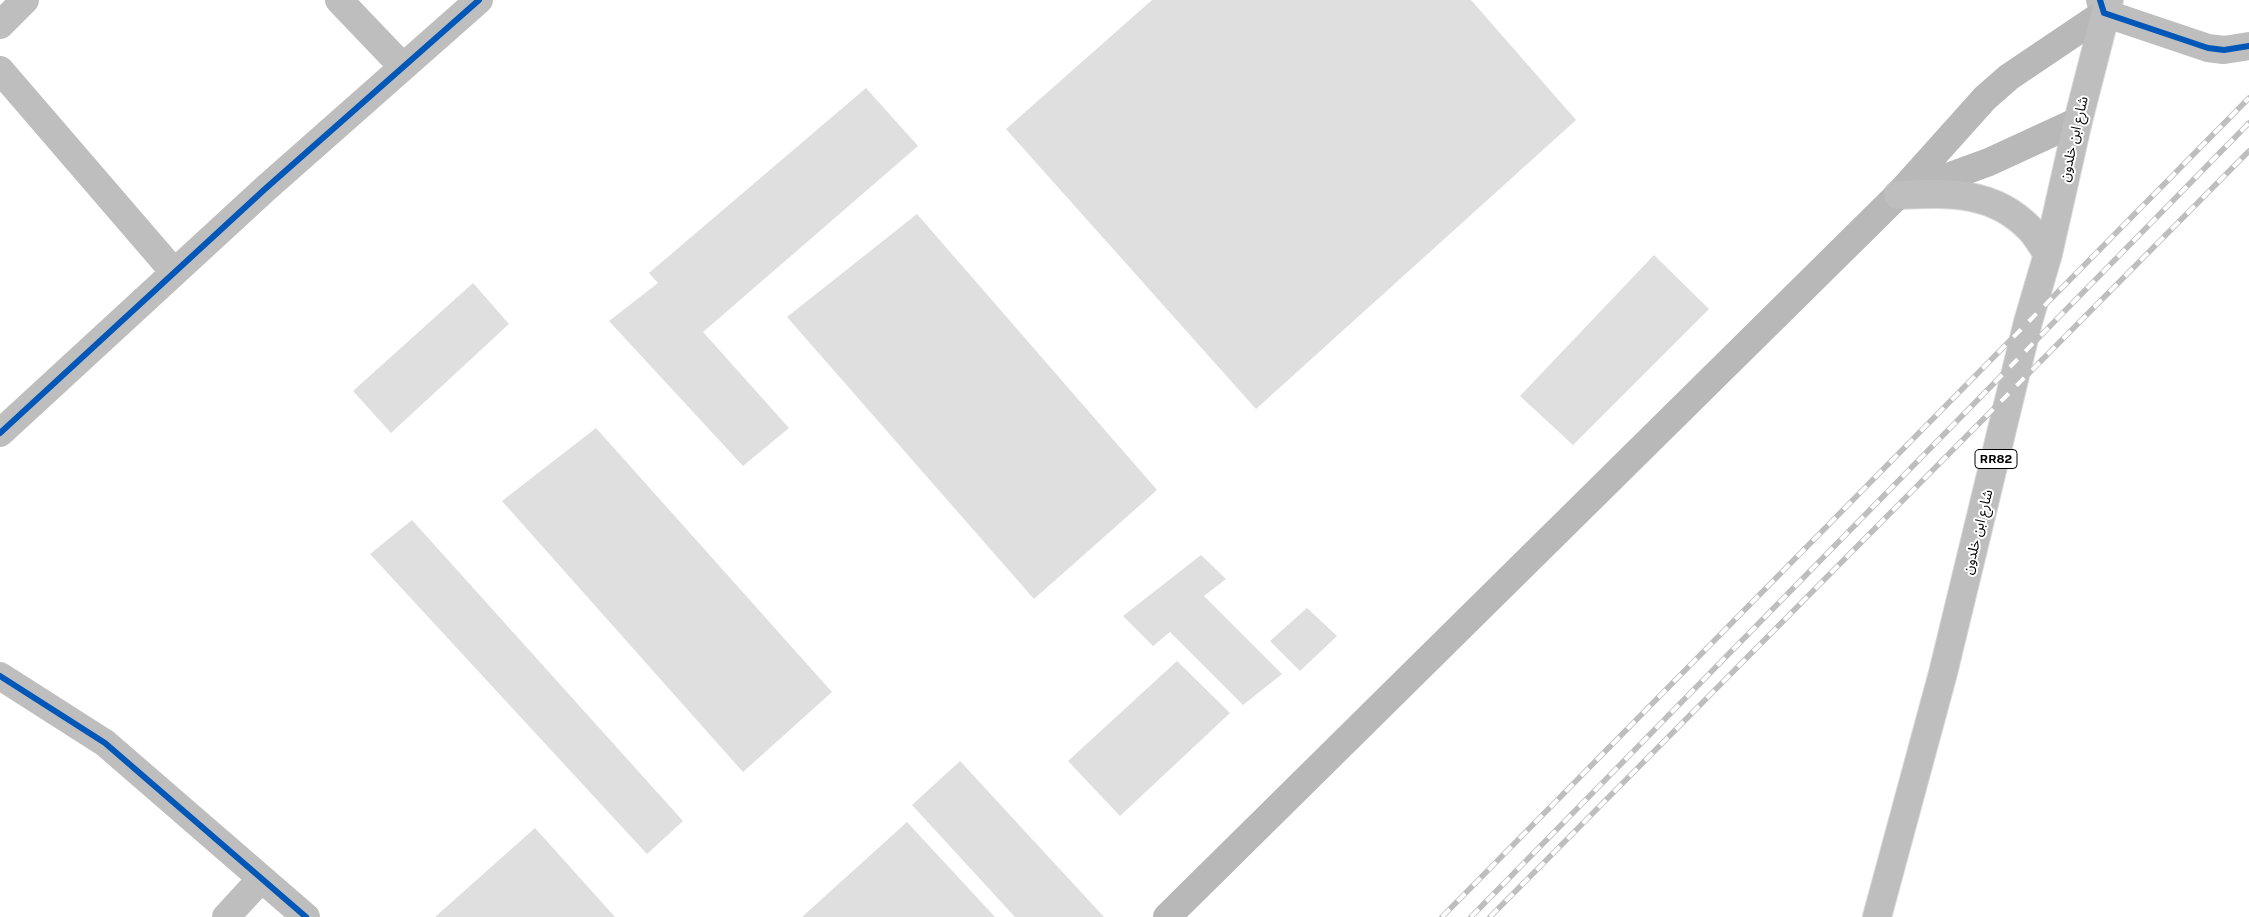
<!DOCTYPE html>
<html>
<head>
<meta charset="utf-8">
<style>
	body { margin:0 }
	canvas { display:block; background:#fff }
</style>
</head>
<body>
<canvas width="2249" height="917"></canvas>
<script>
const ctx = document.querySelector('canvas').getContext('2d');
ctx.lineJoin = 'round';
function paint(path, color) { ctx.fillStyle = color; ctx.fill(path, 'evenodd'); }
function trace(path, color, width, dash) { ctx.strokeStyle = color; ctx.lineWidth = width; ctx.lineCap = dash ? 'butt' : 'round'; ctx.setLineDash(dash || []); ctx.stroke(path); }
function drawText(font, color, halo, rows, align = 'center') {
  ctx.font = font + ' "Public Sans","Noto Sans Arabic",sans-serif'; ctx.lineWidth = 4; ctx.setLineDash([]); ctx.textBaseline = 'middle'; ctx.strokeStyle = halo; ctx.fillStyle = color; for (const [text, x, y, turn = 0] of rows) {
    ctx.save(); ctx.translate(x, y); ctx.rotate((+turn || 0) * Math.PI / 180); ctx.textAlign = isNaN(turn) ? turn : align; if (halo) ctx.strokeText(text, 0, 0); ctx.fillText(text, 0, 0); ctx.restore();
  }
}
const building = new Path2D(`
	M1152 0H1471L1576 120 1256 409 1006 129Z
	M866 88 918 146 703 332 789 428 743 466 609 321 658 283 649 273Z
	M917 214 1157 490 1034 599 787 317Z
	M1654 255 1709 309 1573 445 1520 396Z
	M473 283 509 324 391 433 353 391Z
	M596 428 832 692 743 772 502 501Z
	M412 520 683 821 647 854 370 554Z
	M1201 555 1226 579 1204 596 1282 674 1243 705 1170 632 1153 646 1123 616Z
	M1307 608 1337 636 1300 671 1270 641Z
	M1177 661 1230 713 1120 816 1068 761Z
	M960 761 1104 917H1015L912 805Z
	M907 822 995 917H802Z
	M535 828 615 917H435Z`);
const minor = new Path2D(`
	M339 0 403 67
	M2100 0 2104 13 2208 48 2224 50 2249 46
	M0 25 25 0
	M0 70 174 272
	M0 433 265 189 479 0
	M0 676 105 743 306 917
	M226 917 261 879`);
const secondary = new Path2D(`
	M1904 193 1989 162 2078 121
	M1167 917 1898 195 1985 98 2009 77 2104 13`);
const primary = new Path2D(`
	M1898 195C1947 193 1993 190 2030 229 2037 236 2042 246 2048 254
	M1877 917 1943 673 2028 322 2048 254 2078 121 2109 0`);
const rail = new Path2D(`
	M1442 917 2249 98
	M1471 917 2249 123
	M1490 917 2249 151`);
const cycleway = new Path2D(`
	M2100 0 2104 13 2208 48 2224 50 2249 46
	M0 433 265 189 479 0
	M0 676 105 743 306 917`);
const shields = [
	[1996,459,42]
];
const shieldNames = [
	["RR82",1996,459]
];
const streetNames = [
	["شارع ابن خلدون",2074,139,-77],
	["شارع ابن خلدون",1978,532,-76]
];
paint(building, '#dfdfdf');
trace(primary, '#dbdbdb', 30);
trace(minor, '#bebebe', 28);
trace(secondary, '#b8b8b8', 28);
trace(primary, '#bebebe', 28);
trace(rail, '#bebebe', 5.5);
trace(rail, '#fff', 4, [11]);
trace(cycleway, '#0057b8', 6);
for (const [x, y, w] of shields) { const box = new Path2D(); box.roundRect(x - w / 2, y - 9.5, w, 19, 4); ctx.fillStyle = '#fff'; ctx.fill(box); trace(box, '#000', 1); }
drawText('bold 12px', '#000', null, shieldNames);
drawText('14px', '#000', '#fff', streetNames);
</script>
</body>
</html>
